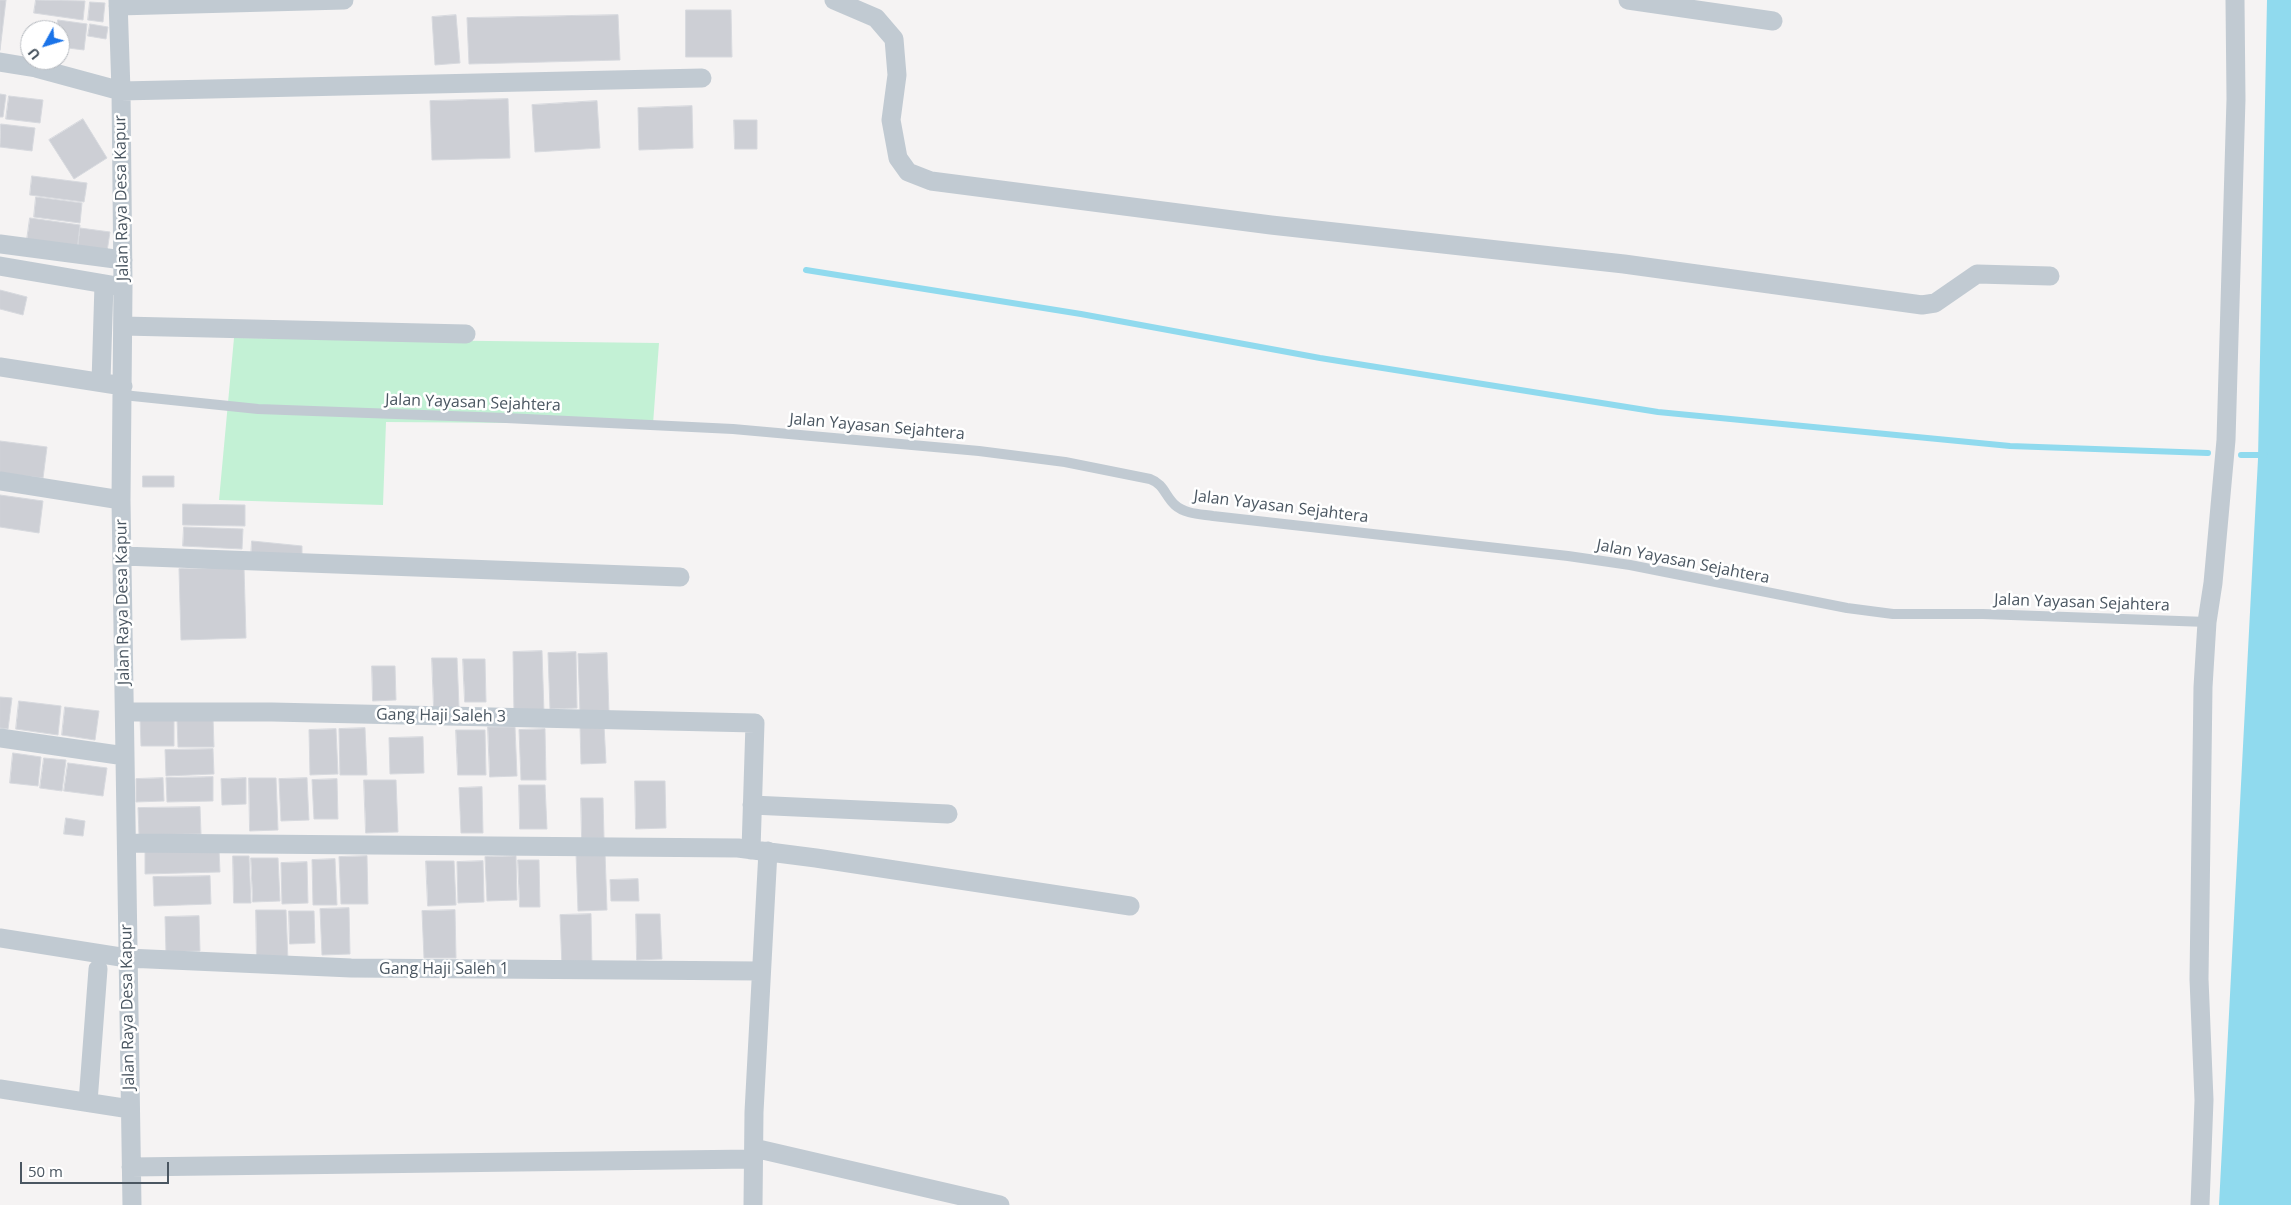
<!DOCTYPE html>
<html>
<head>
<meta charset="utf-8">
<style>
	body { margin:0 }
	#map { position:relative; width:2291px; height:1205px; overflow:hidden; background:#f5f3f3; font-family:"Open Sans",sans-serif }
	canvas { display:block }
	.north { position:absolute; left:20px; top:20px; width:50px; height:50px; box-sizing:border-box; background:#fff; border:1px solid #b7bbc0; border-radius:50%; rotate:231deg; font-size:14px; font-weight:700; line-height:20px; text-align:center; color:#4a5661 }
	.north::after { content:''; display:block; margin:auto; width:18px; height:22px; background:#1a73e8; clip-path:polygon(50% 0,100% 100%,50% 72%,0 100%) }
	.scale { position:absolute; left:20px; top:1162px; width:149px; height:22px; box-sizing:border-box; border:2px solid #4a5661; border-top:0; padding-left:6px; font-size:15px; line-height:18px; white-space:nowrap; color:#4a5661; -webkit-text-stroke:4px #fff; paint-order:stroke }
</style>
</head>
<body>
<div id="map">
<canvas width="2291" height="1205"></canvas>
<div class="north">U</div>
<div class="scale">50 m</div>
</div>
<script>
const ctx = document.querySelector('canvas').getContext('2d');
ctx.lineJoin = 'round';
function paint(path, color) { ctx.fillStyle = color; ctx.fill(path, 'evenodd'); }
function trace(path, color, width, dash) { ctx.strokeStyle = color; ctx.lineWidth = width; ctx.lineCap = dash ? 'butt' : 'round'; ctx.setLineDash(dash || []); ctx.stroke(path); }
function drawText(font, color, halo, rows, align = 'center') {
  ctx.font = font + ' "Open Sans",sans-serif'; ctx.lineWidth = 5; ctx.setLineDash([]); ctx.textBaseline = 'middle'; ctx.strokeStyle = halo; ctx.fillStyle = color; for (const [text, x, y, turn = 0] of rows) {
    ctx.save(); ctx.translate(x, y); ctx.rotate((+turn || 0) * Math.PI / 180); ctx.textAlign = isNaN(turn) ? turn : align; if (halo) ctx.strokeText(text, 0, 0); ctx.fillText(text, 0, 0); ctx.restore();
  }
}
const green = new Path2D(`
	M234 338 659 343 653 424 386 422 383 505 219 500Z`);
const water = new Path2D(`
	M2267 0H2291V1205H2219L2258 459Z`);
const stream = new Path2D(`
	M806 270 1081 314 1320 358 1658 412 2010 446 2208 453
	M2241 455H2265`);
const building = new Path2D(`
	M0 0H6L0 50Z
	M36 0 85 1 83 20 34 13Z
	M90 2 105 3 103 22 88 20Z
	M686 10H731L732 57H686Z
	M456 15 460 63 435 65 432 17Z
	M618 15 620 60 469 64 467 18Z
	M58 20 87 24 84 50 60 47V30H57Z
	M90 24 108 27 106 39 88 36Z
	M0 94 6 95 3 117H0Z
	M9 96 43 100 40 123 6 119Z
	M508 99 510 158 432 160 430 101Z
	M597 101 600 148 535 152 532 105Z
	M692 106 693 148 639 150 638 108Z
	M83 119 107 158 74 179 49 140Z
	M734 120H757V149H735Z
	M1 124 35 128 32 151 0 147Z
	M32 176 87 183 84 202 30 195Z
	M36 197 82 203 80 223 34 217Z
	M30 218 80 225 77 254 26 247Z
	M80 228 110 232 106 258 77 254Z
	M0 290 27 297 23 315 0 309Z
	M0 441 47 447 43 478 0 473Z
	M143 476H174V487H143Z
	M0 495 43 501 39 533 0 527Z
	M183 504 245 505V526L183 525Z
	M184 527 243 529 242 549 183 546Z
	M252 541 302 546V561L251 557Z
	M244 567 246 638 181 640 179 569Z
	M542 651 544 713 514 714 513 652Z
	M576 652 577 708 550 709 548 653Z
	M607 653 609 713H580L578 654Z
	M432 658H457L459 707 434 708Z
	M463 659H485L486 702H465Z
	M372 666H395L396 700 373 701Z
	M0 697 12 698 8 729 0 728Z
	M19 701 61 706 58 735 16 729Z
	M65 707 99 711 95 740 62 735Z
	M174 717V746H141L140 718Z
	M213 717 214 747H178L177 718Z
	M604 725 606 763 581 764 580 726Z
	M488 727H515L517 776 490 777Z
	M365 728 367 775H340L339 729Z
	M336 729 338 774 310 775 309 730Z
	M545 729 546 780H521L519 730Z
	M456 730H485L486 775H458Z
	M423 737 424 773 390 774 389 738Z
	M213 749 214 774 166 776 165 750Z
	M13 753 41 757 38 786 10 783Z
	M44 758 66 760 62 791 40 788Z
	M68 763 107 768 103 796 64 791Z
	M213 777V801L167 802 166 778Z
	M163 778 164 801 136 802V779Z
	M246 778V804L222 805 221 779Z
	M249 778H276L278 830 250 831Z
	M307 778 309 820 281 821 279 779Z
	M337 779 338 819H314L312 780Z
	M364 780H396L398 832 366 833Z
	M635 781H665L666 828 636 829Z
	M519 785H545L547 829H520Z
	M482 787 483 833H461L459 788Z
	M581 798H603L604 838H582Z
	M200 807 201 834 139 835 138 808Z
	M66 818 85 821 83 836 64 834Z
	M219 849 220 872 145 874V851Z
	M605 852 607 910 578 911 576 853Z
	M233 856H249L251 903H234Z
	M367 856 368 904H341L339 857Z
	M516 856 517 900 487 901 485 857Z
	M251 858H278L280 901 253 902Z
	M335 859 337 905H313L312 860Z
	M518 860H539L540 907H520Z
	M426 861H454L456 905 428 906Z
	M483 861 484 902 458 903 457 862Z
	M307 862 308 903 282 904 281 863Z
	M210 876 211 904 154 906 153 877Z
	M638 879 639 901H611L610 880Z
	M349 908 350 954 322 955 320 909Z
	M256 910H286L288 962 257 963Z
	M455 910 456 958H424L422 911Z
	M289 911H314L315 943 290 944Z
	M591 914 592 967H562L560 915Z
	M636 914H660L662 959 637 960Z
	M199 916 200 951 166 952 165 917Z`);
const service = new Path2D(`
	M123 395 258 409 506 418 733 429 979 451 1065 462 1150 479C1164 484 1165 496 1175 505 1185 514 1200 514 1213 516L1568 556 1630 565 1847 608 1893 614H1983L2207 622`);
const minor = new Path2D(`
	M118 0 121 91 123 287 121 500 132 1205
	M834 0 876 18 894 39 897 75 891 120 898 158 908 172 931 181 1271 225 1624 264 1922 305 1935 303 1977 274 2050 276
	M1628 0 1773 21
	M118 6 344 0
	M0 62 36 68 121 91 702 78
	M0 244 123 260
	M0 266 123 287
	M123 326 466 334
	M0 367 123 386
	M101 382 104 284
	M0 481 121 500
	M123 556 680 577
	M126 712H272L755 723 751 850
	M0 738 125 756
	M752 805 948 814
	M127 843 738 848 816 858 1130 906
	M0 938 127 958 351 968 760 971
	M0 1089 130 1109
	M88 1102 98 969
	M754 1148 1000 1205
	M131 1167 752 1159
	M753 1205 754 1112 768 851
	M2200 1205 2204 1100 2199 979 2203 687 2207 622 2213 583 2226 440 2236 99 2235 0`);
const streetNames = [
	["Jalan Raya Desa Kapur",122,198,-91],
	["Jalan Yayasan Sejahtera",473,403,2],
	["Jalan Yayasan Sejahtera",877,427,5],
	["Jalan Yayasan Sejahtera",1281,507,7],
	["Jalan Yayasan Sejahtera",1683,562,11],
	["Jalan Raya Desa Kapur",123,602,-91],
	["Jalan Yayasan Sejahtera",2082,603,2],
	["Gang Haji Saleh 3",441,716,1],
	["Gang Haji Saleh 1",444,969],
	["Jalan Raya Desa Kapur",128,1007,-91]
];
paint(green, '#c3f1d5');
paint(water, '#90daee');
trace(stream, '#90daee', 6);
paint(building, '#cdcfd5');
trace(building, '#d7d9de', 1);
trace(service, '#c1cad2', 10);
trace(minor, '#c1cad2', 19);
drawText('16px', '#4a5661', '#fff', streetNames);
</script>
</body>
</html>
